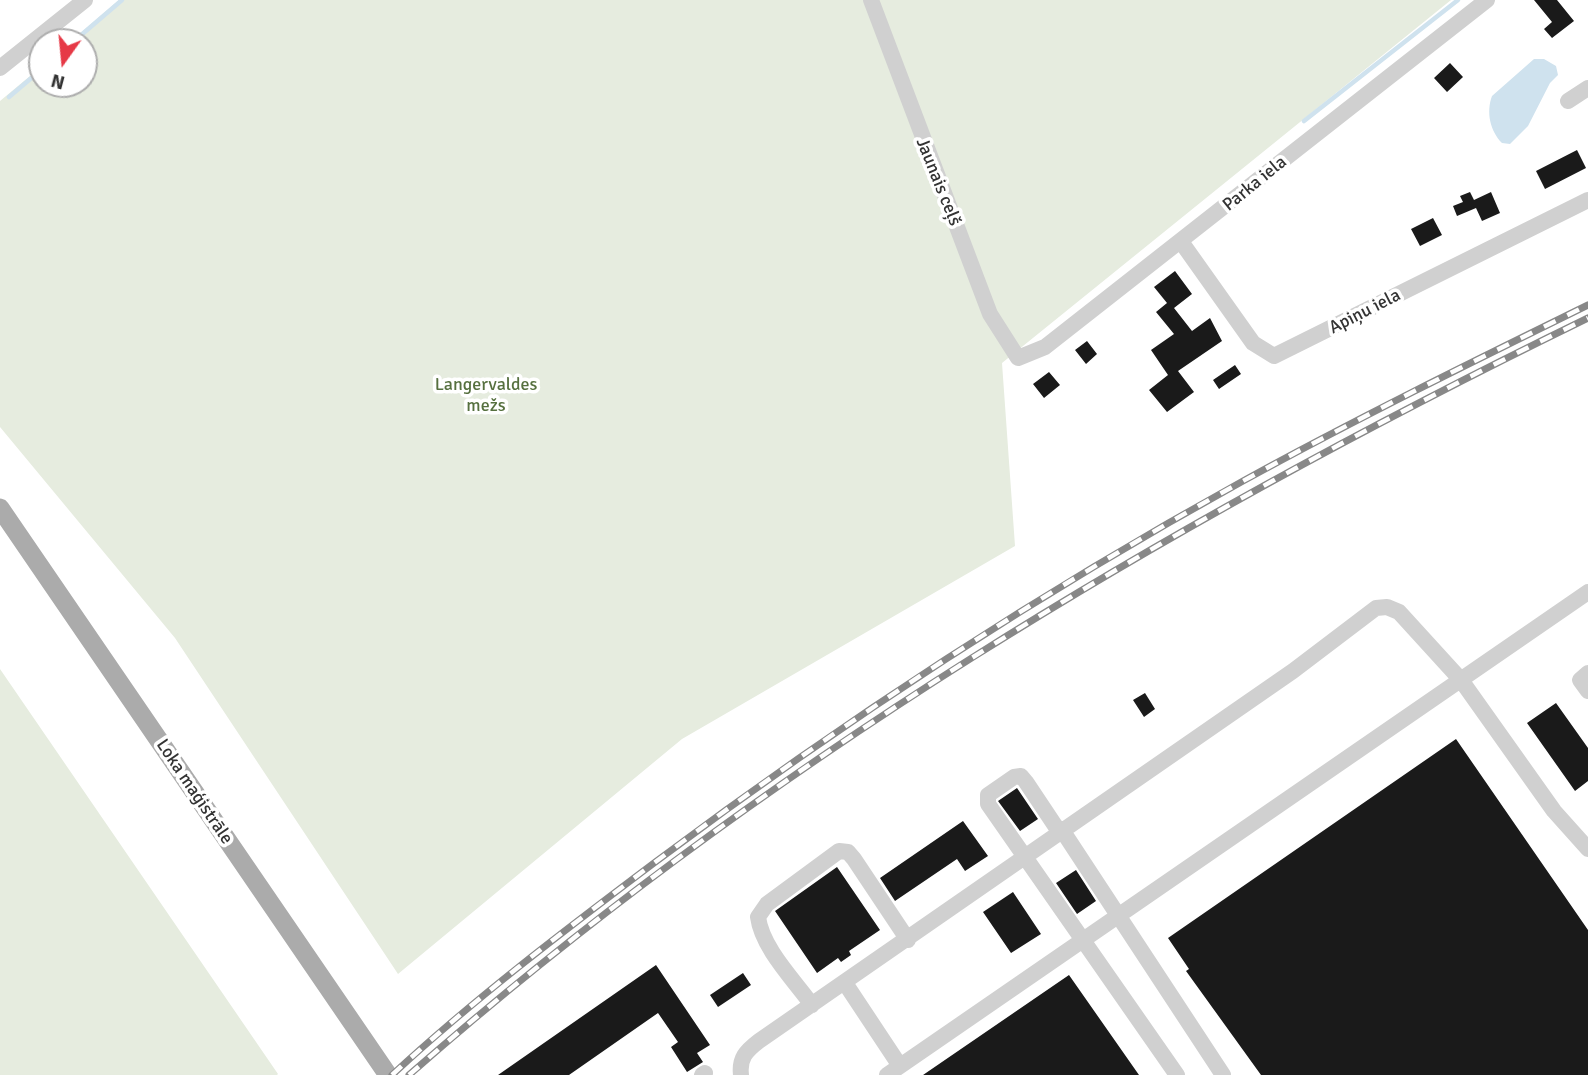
<!DOCTYPE html>
<html>
<head>
<meta charset="utf-8">
<style>
	body { margin:0 }
	#map { position:relative; width:1588px; height:1075px; overflow:hidden; background:#fff; font-family:Signika,sans-serif }
	canvas { display:block }
	.north { position:absolute; left:28px; top:28px; width:70px; height:70px; box-sizing:border-box; background:#fff; border:2px solid #adadad; border-radius:50%; rotate:195deg; font-size:19px; font-weight:700; line-height:28px; text-align:center; color:#333 }
	.north::after { content:''; display:block; margin:auto; width:24px; height:32px; background:#e63946; clip-path:polygon(50% 0,100% 100%,50% 72%,0 100%) }
</style>
</head>
<body>
<div id="map">
<canvas width="1588" height="1075"></canvas>
<div class="north">N</div>
</div>
<script>
const ctx = document.querySelector('canvas').getContext('2d');
ctx.lineJoin = 'round';
function paint(path, color) { ctx.fillStyle = color; ctx.fill(path, 'evenodd'); }
function trace(path, color, width, dash) { ctx.strokeStyle = color; ctx.lineWidth = width; ctx.lineCap = dash ? 'butt' : 'round'; ctx.setLineDash(dash || []); ctx.stroke(path); }
function drawText(font, color, halo, rows, align = 'center') {
  ctx.font = font + ' Signika,sans-serif'; ctx.lineWidth = 7; ctx.setLineDash([]); ctx.textBaseline = 'middle'; ctx.strokeStyle = halo; ctx.fillStyle = color; for (const [text, x, y, turn = 0] of rows) {
    ctx.save(); ctx.translate(x, y); ctx.rotate((+turn || 0) * Math.PI / 180); ctx.textAlign = isNaN(turn) ? turn : align; if (halo) ctx.strokeText(text, 0, 0); ctx.fillText(text, 0, 0); ctx.restore();
  }
}
const green = new Path2D(`
	M119 0H1451L1002 363 1015 546 682 739 398 974 175 638 0 427V101L42 66V84H84V42H70Z
	M0 669 278 1074 277 1075H0Z`);
const water = new Path2D(`
	M1534 59H1544L1556 66 1558 75 1550 83 1528 126 1510 144 1502 143C1490 131 1486 112 1492 96Z`);
const stream = new Path2D(`
	M73 42 122 0
	M9 97 42 69
	M1304 121 1458 0`);
const building = new Path2D(`
	M1534 0H1557L1574 21 1552 38 1544 29 1552 22Z
	M1450 63 1463 77 1447 92 1434 78Z
	M1577 150 1586 168 1545 189 1536 171Z
	M1470 192 1474 200 1491 192 1500 213 1482 221 1476 208 1457 216 1453 206 1463 202 1460 196Z
	M1433 218 1442 235 1420 246 1411 229Z
	M1175 271 1192 294 1174 308 1192 331 1210 318 1222 341 1178 371 1194 392 1167 412 1149 390 1168 375 1151 350 1174 334 1156 312 1167 303 1154 287Z
	M1087 341 1097 354 1086 364 1075 350Z
	M1235 365 1241 374 1219 389 1213 380Z
	M1049 372 1060 385 1044 398 1033 384Z
	M1145 693 1155 709 1144 717 1133 700Z
	M1556 703 1588 748V781L1575 791 1527 723Z
	M1456 739 1588 930V1075H1261L1186 971 1189 969 1168 938Z
	M1017 788 1038 819 1020 831 998 801Z
	M963 821 988 856 965 871 957 859 895 901 880 878Z
	M837 867 880 930 849 951 851 955 841 962 838 958 817 973 775 911Z
	M1076 870 1096 901 1077 914 1056 883Z
	M1013 892 1041 934 1011 953 983 912Z
	M656 965 710 1045 697 1053 703 1062 687 1072 671 1047 678 1042 658 1013 569 1075H498Z
	M743 973 751 985 718 1007 710 995Z
	M1069 975 1139 1075H923Z`);
const minor = new Path2D(`
	M871 0 990 314 1018 358 1045 347 1487 0
	M0 68 85 0
	M1568 101 1588 88
	M1182 243 1253 343 1274 356 1588 200
	M1588 673 1580 680 1588 691
	M845 983 900 1066
	M812 1005C794 980 762 948 758 917L767 904 839 851 848 852 854 859 908 940
	M702 1075 705 1073
	M741 1075C739 1058 746 1051 759 1041L1293 671 1376 608 1387 607 1399 612 1461 680 1554 811 1588 849
	M887 1075 1588 592
	M1177 1075 988 804V795L1014 777 1021 776 1026 782 1056 827 1062 830 1223 1075`);
const major = new Path2D(`
	M0 508 388 1075`);
const rail = new Path2D(`
	M392 1075C474 999 565 930 654 863 841 723 1038 594 1243 481 1356 419 1472 362 1588 305
	M409 1075C762 765 1167 523 1588 318`);
const streetNames = [
	["Jaunais ceļš",938,182,68],
	["Parka iela",1255,184,-39],
	["Apiņu iela",1365,312,-27],
	["Loka maģistrāle",194,792,56]
];
const parkNames = [
	["Langervaldes",486,385],
	["mežs",486,406]
];
paint(green, '#e6ecdf');
paint(water, '#cfe2ee');
trace(stream, '#cfe2ee', 4.5);
paint(building, '#1a1a1a');
trace(minor, '#d0d0d0', 16);
trace(major, '#ababab', 19);
trace(rail, '#888', 7);
trace(rail, '#fff', 4.5, [13]);
drawText('18px', '#333', '#fff', streetNames);
drawText('18px', '#56703f', '#fff', parkNames);
</script>
</body>
</html>
